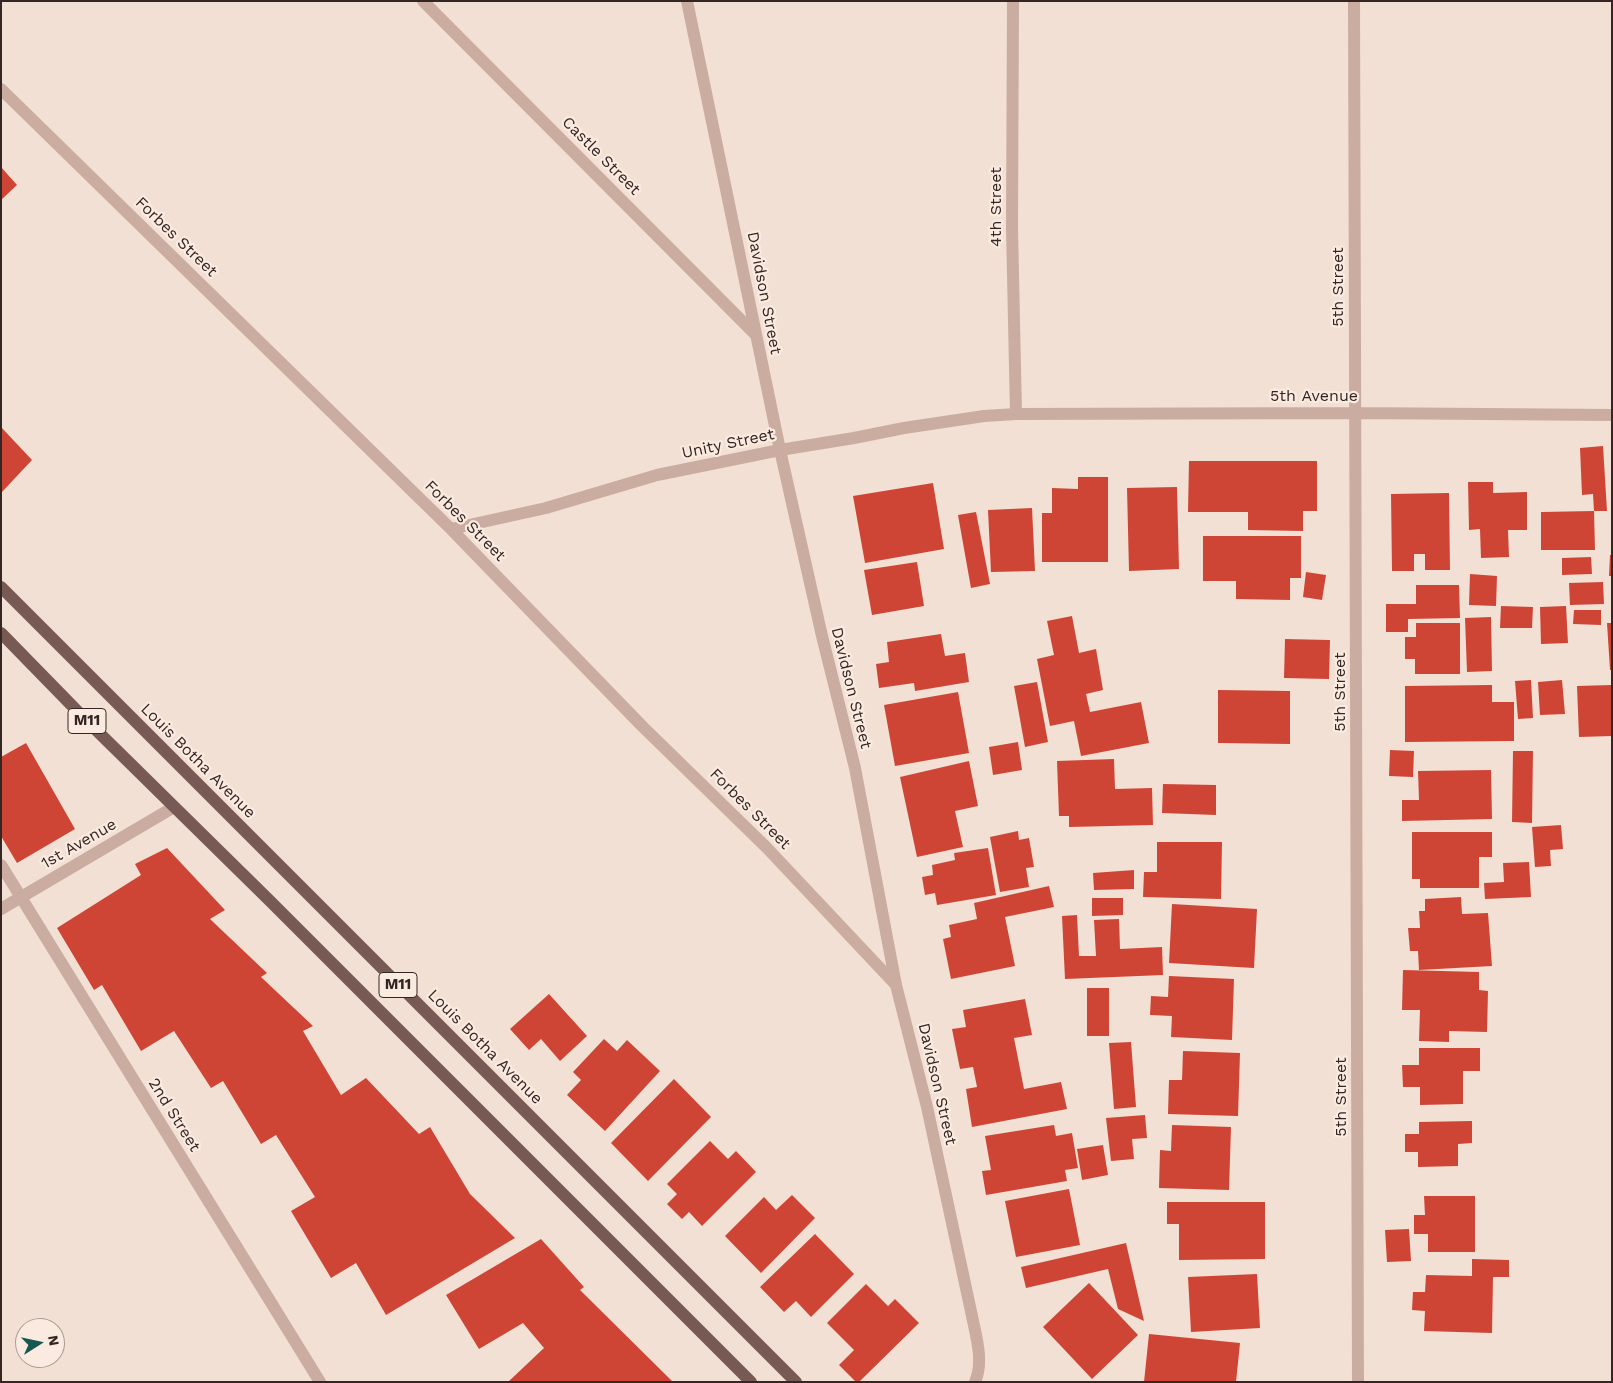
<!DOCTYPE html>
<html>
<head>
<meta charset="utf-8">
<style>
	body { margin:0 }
	#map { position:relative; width:1613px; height:1383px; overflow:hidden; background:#f2e0d4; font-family:"Work Sans",sans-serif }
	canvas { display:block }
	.frame { position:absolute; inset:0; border:2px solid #332623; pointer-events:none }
	.north { position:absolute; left:15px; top:1318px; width:50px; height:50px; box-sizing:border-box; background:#faeae0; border:1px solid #aa9c94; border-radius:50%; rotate:80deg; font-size:14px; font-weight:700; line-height:20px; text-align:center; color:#332623 }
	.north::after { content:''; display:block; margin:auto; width:18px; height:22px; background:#175752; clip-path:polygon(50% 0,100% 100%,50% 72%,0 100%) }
</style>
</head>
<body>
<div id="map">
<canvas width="1613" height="1383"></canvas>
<div class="frame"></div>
<div class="north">N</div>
</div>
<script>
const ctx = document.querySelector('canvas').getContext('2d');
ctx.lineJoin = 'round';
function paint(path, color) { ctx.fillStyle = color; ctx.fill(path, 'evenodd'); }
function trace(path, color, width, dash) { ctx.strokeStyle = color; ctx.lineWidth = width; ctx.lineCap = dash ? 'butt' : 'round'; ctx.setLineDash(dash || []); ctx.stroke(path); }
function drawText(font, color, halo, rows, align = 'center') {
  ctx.font = font + ' "Work Sans",sans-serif'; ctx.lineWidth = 4.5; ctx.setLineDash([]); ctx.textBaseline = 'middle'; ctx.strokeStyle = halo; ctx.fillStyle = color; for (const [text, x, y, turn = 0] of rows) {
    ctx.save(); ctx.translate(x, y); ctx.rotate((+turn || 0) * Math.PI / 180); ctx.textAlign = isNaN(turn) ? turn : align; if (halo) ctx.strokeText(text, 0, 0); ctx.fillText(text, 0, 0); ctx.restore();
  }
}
const building = new Path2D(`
	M1 167 17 185 1 200Z
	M1 427 32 460 1 493Z
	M1603 446 1607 511H1594L1593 494 1582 495 1580 448Z
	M1189 461H1317V511H1303V531L1248 530V512H1188Z
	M1078 477H1108V562H1042V513H1052V488L1078 489Z
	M1468 482H1493V493L1527 492V530H1508L1509 557 1481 558 1480 529 1469 530Z
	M933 483 944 549 865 563 853 496Z
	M1177 487 1179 569 1129 571 1127 488Z
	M1449 493 1450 570H1425V554H1414V571H1392L1391 494Z
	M1032 508 1035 571 991 572 988 510Z
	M1594 511 1595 550H1541V512Z
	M976 512 990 584 971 588 958 515Z
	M1203 536H1301V578H1290V600L1236 599V581H1203Z
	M1610 555H1612V576H1609Z
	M1591 557 1592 574 1562 575V558Z
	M917 562 924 606 872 615 864 570Z
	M1306 572 1326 575 1322 600 1303 597Z
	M1470 574 1497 576 1496 606 1469 605Z
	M1603 582 1604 604 1570 605 1569 583Z
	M1416 585H1459L1460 618 1408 619V632H1386V604H1416Z
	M1501 606 1533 607 1532 628H1500Z
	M1566 606 1568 643 1541 644 1540 607Z
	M1574 610H1601V625L1573 624Z
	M1072 616 1079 653 1096 649 1103 690 1086 694 1090 712 1141 702 1149 743 1081 756 1074 721 1050 726 1037 659 1054 655 1047 621Z
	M1491 617 1492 671 1467 672 1465 618Z
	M1416 623H1460V674H1415V659H1405V637H1416Z
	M1607 623H1612V670H1610Z
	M941 634 945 656 965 653 969 682 915 691 914 683 879 688 876 664 889 662 887 642Z
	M1285 639 1330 640 1329 679 1284 678Z
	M1531 680 1533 718 1518 719 1515 681Z
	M1562 680 1565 714 1540 715 1538 682Z
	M1037 682 1048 742 1025 747 1014 686Z
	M1492 685V702H1514V741L1405 742V686Z
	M1612 685V736L1579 737 1577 686Z
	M1218 690 1290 691V744L1218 743Z
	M958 692 969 753 895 766 884 705Z
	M1018 742 1022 770 993 775 989 747Z
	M26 743 75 829 17 863 1 836V757Z
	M1390 750 1414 751 1413 777 1389 776Z
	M1513 751H1533L1532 823 1512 822Z
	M1114 759 1115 789 1152 788 1153 825 1069 827V816H1059L1057 761Z
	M969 761 978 806 955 811 963 847 917 857 900 777Z
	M1491 770 1492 819 1402 821V800H1419L1418 771Z
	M1163 784 1216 785V815L1162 813Z
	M1561 825 1563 849 1550 850 1551 866 1535 867 1532 827Z
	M1018 831 1019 840 1029 838 1034 867 1026 868 1029 887 1000 892 990 837Z
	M1412 832H1492V857H1479V888H1420V879H1412Z
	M1157 842H1222L1221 899 1143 897 1144 872H1157Z
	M167 848 225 910 210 919 267 973 261 977 313 1026 303 1031 341 1095 366 1078 419 1134 430 1127 470 1194 515 1238 386 1315 356 1263 331 1278 291 1211 315 1197 276 1135 261 1144 223 1081 211 1088 174 1031 141 1051 102 985 94 990 57 928 141 875 135 864Z
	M988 848 996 895 937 905 935 893 925 895 922 877 933 875 932 865 955 860 954 853Z
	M1529 862 1531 897 1485 899 1484 883 1504 882 1503 863Z
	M1134 870V889L1094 890 1093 873Z
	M1049 886 1054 907 1005 917 1015 966 951 979 943 939 951 937 949 925 977 919 974 903Z
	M1461 897 1462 914 1488 913 1492 966 1419 970 1418 951H1410L1408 928H1420L1419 911H1425V899Z
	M1092 898H1123V915L1092 916Z
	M1172 904 1257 909 1254 968 1169 963Z
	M1077 915 1079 956H1096L1094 920 1119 919 1120 949 1162 947 1163 975 1065 979 1062 916Z
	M1403 970 1479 972V990L1488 991 1487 1032 1449 1031V1042L1419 1041 1420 1010H1402Z
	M1169 976 1234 979 1232 1040 1171 1037 1172 1016 1150 1015 1151 996 1168 997Z
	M1087 988H1109V1036H1087Z
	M549 994 587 1036 560 1061 541 1039 529 1050 510 1029Z
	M1025 999 1032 1035 1014 1038 1024 1089 1061 1082 1067 1109 972 1127 966 1089 977 1087 973 1067 960 1069 952 1029 966 1027 963 1010Z
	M604 1039 617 1051 627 1040 660 1071 605 1131 567 1095 581 1080 573 1072Z
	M1131 1042 1136 1107 1114 1109 1109 1043Z
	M1419 1048H1480V1071H1463V1104L1420 1105V1087H1403L1402 1065H1419Z
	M1183 1051 1240 1053 1238 1116 1168 1114 1169 1080H1182Z
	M674 1079 711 1117 648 1181 611 1143Z
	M1145 1115 1147 1138 1132 1139 1134 1159 1111 1161 1106 1118Z
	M1472 1121V1143L1458 1144V1166L1418 1167V1152H1405V1134H1419V1122Z
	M1054 1125 1056 1136 1072 1133 1078 1168 1065 1170 1067 1181 986 1195 982 1171 991 1170 985 1136Z
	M1172 1125 1231 1127 1229 1190 1159 1188 1160 1150 1171 1151Z
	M710 1141 728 1159 736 1151 756 1172 702 1226 689 1212 682 1219 667 1204 677 1194 667 1184Z
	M1103 1145 1108 1175 1082 1180 1077 1149Z
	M1069 1189 1080 1245 1016 1257 1005 1201Z
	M792 1195 815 1218 761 1273 725 1236 764 1197 776 1210Z
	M1424 1196H1475V1252H1428V1234H1414V1215H1425Z
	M1167 1202H1265V1259L1179 1260V1224H1167Z
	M1409 1229 1411 1261 1387 1262 1385 1230Z
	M815 1234 854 1274 811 1317 796 1301 784 1312 760 1287Z
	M541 1239 584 1287 580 1290 673 1382H508L544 1348 523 1323 479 1349 446 1295Z
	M1126 1243 1144 1321 1118 1309 1108 1269 1026 1288 1021 1267Z
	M1472 1259 1509 1260V1277H1493L1492 1333 1424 1331 1425 1311 1412 1310 1413 1292H1425L1426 1275 1472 1276Z
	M1257 1274 1260 1328 1191 1332 1188 1277Z
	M1089 1283 1138 1335 1092 1379 1043 1327Z
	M866 1284 888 1306 895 1299 919 1323 859 1382H856L839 1365 854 1350 827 1323Z
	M1149 1334 1240 1343 1236 1382H1144Z`);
const minor = new Path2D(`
	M423 1 755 334
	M687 1 780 450 822 636 855 768 896 985 927 1107 972 1316C976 1336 984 1362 975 1382
	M1013 1 1012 228 1016 414
	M1354 1 1358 1382
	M1 89 451 529 642 726 767 848 896 985
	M451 529 546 508 657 475 780 450 854 438 904 428 984 416 1016 414 1355 413 1612 415
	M1 865 320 1382
	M1 909 174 807`);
const primary = new Path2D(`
	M1 587 796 1382
	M1 633 86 720 269 900 751 1382`);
const shields = [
	[87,721,38],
	[398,985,38]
];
const shieldNames = [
	["M11",87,721],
	["M11",398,985]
];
const streetNames = [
	["Castle Street",601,156,45],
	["4th Street",996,207,-90],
	["Forbes Street",176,237,44],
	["5th Street",1338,287,-90],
	["Davidson Street",764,293,79],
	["5th Avenue",1314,396],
	["Unity Street",728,444,-12],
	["Forbes Street",465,521,45],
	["Davidson Street",851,688,76],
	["5th Street",1340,692,-90],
	["Louis Botha Avenue",198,761,45],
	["Forbes Street",750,809,45],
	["1st Avenue",79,844,-30],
	["Louis Botha Avenue",485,1047,45],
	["Davidson Street",937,1084,77],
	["5th Street",1341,1097,-90],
	["2nd Street",174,1115,58]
];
paint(building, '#cf4535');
trace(minor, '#caada0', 12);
trace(primary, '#775a53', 12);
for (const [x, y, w] of shields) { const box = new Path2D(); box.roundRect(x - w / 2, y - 12.5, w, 25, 4); ctx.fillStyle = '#faeae0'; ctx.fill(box); trace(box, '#332623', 1); }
drawText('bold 15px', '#332623', null, shieldNames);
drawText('16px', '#332623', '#faeae0', streetNames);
</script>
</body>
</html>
